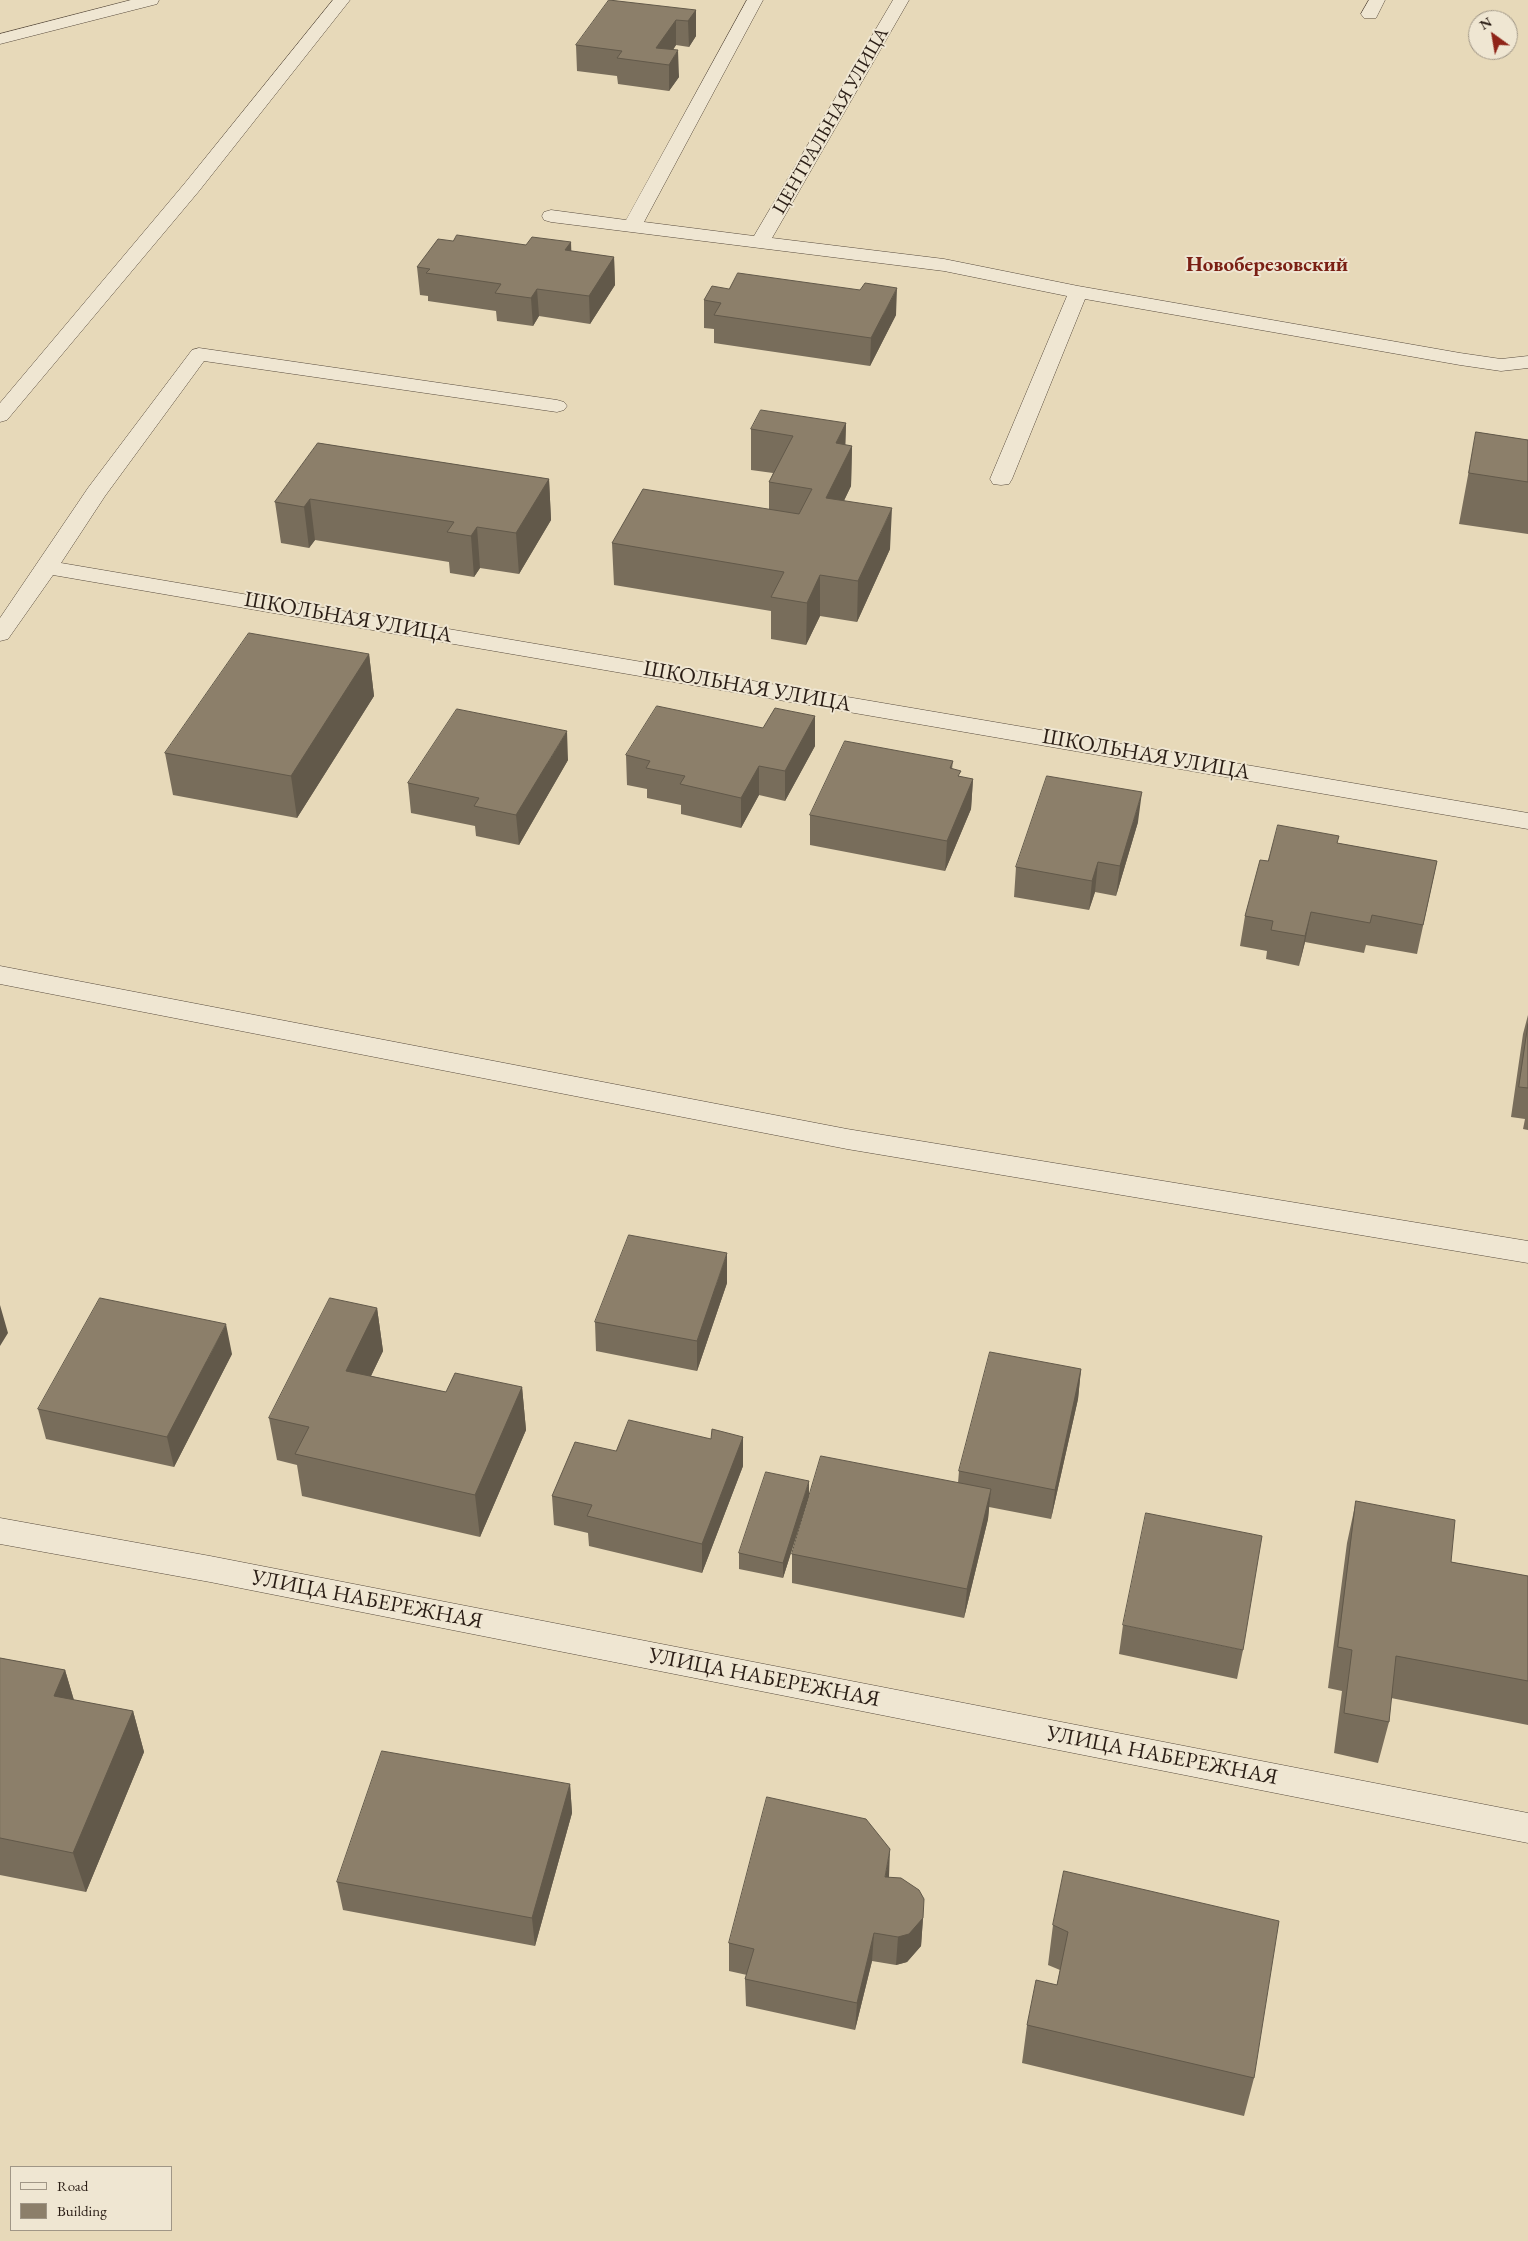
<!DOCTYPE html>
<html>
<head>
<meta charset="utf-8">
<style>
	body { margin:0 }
	#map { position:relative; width:1528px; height:2241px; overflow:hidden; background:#e7d9b9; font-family:"EB Garamond",serif }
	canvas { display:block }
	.legend { position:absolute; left:10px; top:2166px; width:162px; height:65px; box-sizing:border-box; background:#efe6d2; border:1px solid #a09686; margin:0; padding:6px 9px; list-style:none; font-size:15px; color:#2a1d15 }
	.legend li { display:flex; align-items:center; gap:10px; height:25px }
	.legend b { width:25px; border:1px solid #a09686 }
	.north { position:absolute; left:1468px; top:10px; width:50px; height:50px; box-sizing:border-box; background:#efe6d2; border:1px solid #a09686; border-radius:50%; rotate:328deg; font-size:14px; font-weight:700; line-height:20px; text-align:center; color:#2a1d15 }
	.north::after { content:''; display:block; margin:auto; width:18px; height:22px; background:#8f2418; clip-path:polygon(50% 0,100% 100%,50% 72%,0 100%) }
</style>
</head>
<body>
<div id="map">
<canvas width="1528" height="2241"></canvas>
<ul class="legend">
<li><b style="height:6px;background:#efe6d2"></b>Road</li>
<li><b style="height:14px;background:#8c7f6a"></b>Building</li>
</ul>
<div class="north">N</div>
</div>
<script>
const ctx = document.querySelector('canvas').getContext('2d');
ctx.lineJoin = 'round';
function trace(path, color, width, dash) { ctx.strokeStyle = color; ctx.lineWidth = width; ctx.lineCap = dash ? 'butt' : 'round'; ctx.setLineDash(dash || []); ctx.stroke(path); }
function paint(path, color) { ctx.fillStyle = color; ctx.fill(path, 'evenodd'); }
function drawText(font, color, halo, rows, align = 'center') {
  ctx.font = font + ' "EB Garamond",serif'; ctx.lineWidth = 4; ctx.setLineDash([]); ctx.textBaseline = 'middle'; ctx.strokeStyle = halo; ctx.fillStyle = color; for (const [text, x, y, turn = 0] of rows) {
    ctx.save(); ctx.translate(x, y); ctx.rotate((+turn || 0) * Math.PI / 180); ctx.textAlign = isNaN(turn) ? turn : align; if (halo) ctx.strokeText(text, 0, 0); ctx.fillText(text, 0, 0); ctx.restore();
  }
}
const minor = new Path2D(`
	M131 0H159L157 4 0 44V34Z
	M333 0H350L199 191 7 420 0 422V403L185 183Z
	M747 0H763L644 222 754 236 893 0H909L772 238 944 259 1078 286 1460 353 1501 359 1528 356V368L1501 371 1460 365 1085 299 1012 479 1009 484 1001 485 993 484 990 479 1067 296 944 271 551 222 544 220 542 216 544 212 551 210 626 220Z
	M1369 0H1385L1376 18H1364L1361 14Z
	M199 348 557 400 564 402 567 406 564 410 557 412 204 361 105 496 61 563 1528 813V829L53 575 8 639 0 641V618L88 488 192 350Z
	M0 966 847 1129 1528 1241V1263L847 1149 0 984Z
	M0 1518 210 1556 1528 1813V1843L210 1582 0 1544Z`);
const wall = new Path2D(`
	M696 10V36L689 47 676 45 673 50 679 77 669 91 618 84 617 76 577 71 576 45Z
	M453 241 526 245 571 242V251L614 257 615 285 590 324 539 316 533 326 497 321 496 311 428 301V296L420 295 417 267Z
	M704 300 896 315 870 366 714 343V329L704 328Z
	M846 423 845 445 852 446 851 486 844 500 890 549 857 622 820 616 806 645 771 639V611L614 585 612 543 769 509V482L773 473 751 470V429Z
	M1476 432 1528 440V534L1459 524Z
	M318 443 549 479 551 520 519 574 480 568 474 577 450 573 449 562 315 540 309 548 281 543 275 502Z
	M369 654 374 696 297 818 173 795 165 753Z
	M815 716V746L785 801 759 795 741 828 681 814V805L647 798V789L627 785 626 755 763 728Z
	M568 760 519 845 476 836 475 826 411 813 408 783Z
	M953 761 952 769 960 777 973 779 971 809 945 871 810 845V815Z
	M1138 822 1116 896 1095 892 1089 910 1014 897 1016 867Z
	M1337 843 1437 861 1417 954 1366 945 1364 953 1305 942 1299 966 1266 959 1267 951 1240 946 1245 916 1268 861Z
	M1528 1015V1130L1523 1129 1525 1119 1511 1117 1523 1034Z
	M727 1283 697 1371 596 1351 595 1322Z
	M377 1308 383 1351 371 1376 446 1392 522 1387 526 1430 480 1537 302 1496 297 1465 277 1460 269 1418Z
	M232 1354 174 1467 46 1439 38 1409Z
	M1081 1369 1078 1399 1051 1519 989 1507 988 1519 964 1618 792 1583V1554L958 1483 959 1471Z
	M743 1437V1466L702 1573 589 1546 588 1533 554 1525 552 1496 616 1451 711 1439Z
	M809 1496 783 1578 739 1569V1553Z
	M1356 1501 1451 1562 1528 1576V1725L1391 1698 1389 1722 1378 1763 1334 1753 1342 1691 1328 1688 1347 1543Z
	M1123 1625 1243 1650 1237 1679 1119 1654Z
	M0 1658 65 1670 74 1700 133 1711 144 1752 86 1892 0 1875Z
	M570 1784 572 1813 535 1946 343 1910 337 1882Z
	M1064 1871 1254 2078 1244 2116 1022 2063 1027 2025 1057 1985 1060 1970 1048 1965 1053 1925Z
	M889 1877 923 1918 921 1946 907 1962 896 1965 872 1961 855 2030 746 2006 745 1979 747 1975 729 1971V1943Z`);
const shadedWall = new Path2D(`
	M696 10V36L689 47 688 21Z
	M676 20V45L663 64 656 48Z
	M678 50 679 77 669 91V65Z
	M571 242 572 270 565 250Z
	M614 257 615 285 590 324 589 296Z
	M897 288 896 315 870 366 871 338Z
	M537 289 539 316 533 326 531 298Z
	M846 423 845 459 852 446 851 486 826 539V498L836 443Z
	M549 479 551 520 519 574 516 533Z
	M310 499 315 540 309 548 304 507Z
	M892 508 890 549 857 622 858 581Z
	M477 527 480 568 474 577 471 536Z
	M820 575V616L806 645 807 603Z
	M369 654 374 696 297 818 291 776Z
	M815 716V746L785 801V771Z
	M567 731 568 760 519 845 516 815Z
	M759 766V795L741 828V798Z
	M973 779 971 809 945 871 947 841Z
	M1142 792 1138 822 1116 896 1120 866Z
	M1098 862 1095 892 1089 910 1092 881Z
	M1311 912 1305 942 1299 966 1305 936Z
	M727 1253V1283L697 1371V1341Z
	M0 1305 8 1333 0 1346Z
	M377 1308 383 1351 353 1413 346 1371Z
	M226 1324 232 1354 174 1467 167 1437Z
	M1081 1369 1078 1399 1051 1519 1055 1490Z
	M522 1387 526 1430 480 1537 475 1495Z
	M743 1437V1466L702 1573V1544Z
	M809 1481V1496L783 1578V1563Z
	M991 1489 988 1519 964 1618 967 1589Z
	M65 1670 77 1711 54 1696Z
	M133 1711 144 1752 86 1892 73 1853Z
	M570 1784 572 1813 535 1946 532 1918Z
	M890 1849 889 1877H885Z
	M923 1918 921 1946 907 1962 896 1965 898 1937Z
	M874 1933 872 1961 855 2030 857 2003Z`);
const building = new Path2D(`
	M609 0 696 10 688 21 676 20 656 48 678 50 669 65 617 58 622 51 576 45Z
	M457 235 526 245 532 237 571 242 565 250 614 257 589 296 537 289 531 298 495 293 501 284 426 273 430 269 417 267 438 239 453 241Z
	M738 273 860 290 865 283 897 288 871 338 714 315 721 303 704 300 712 286 729 289Z
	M761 410 846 423 836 443 852 446 826 498 892 508 858 581 820 575 807 603 771 597 784 572 612 543 643 489 799 514 812 489 769 482 793 436 751 429Z
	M1476 432 1528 440V482L1469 473Z
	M318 443 549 479 516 533 477 527 471 536 447 532 454 522 310 499 304 507 275 502Z
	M249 633 369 654 291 776 165 753Z
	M657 706 763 728 775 708 815 716 785 771 759 766 741 798 680 784 685 776 646 768 650 761 626 755Z
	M457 709 567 731 516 815 474 806 479 798 408 783Z
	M845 741 953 761 950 768 961 771 958 776 973 779 947 841 810 815Z
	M1047 776 1142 792 1120 866 1098 862 1092 881 1016 867Z
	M1278 825 1339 836 1337 843 1437 861 1423 925 1372 915 1370 923 1311 912 1305 936 1271 930 1273 921 1245 916 1260 860 1268 861Z
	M1528 1024V1088L1519 1087Z
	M629 1235 727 1253 697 1341 595 1322Z
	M100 1298 226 1324 167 1437 38 1409Z
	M330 1298 377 1308 346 1371 446 1392 455 1373 522 1387 475 1495 295 1454 309 1427 269 1418Z
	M990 1352 1081 1369 1055 1490 959 1471Z
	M629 1420 711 1439 712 1429 743 1437 702 1544 587 1516 592 1505 552 1496 575 1442 616 1451Z
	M821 1456 991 1489 967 1589 792 1554Z
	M766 1472 809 1481 783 1563 739 1553Z
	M1356 1501 1455 1520 1451 1562 1528 1576V1681L1396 1656 1389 1722 1344 1713 1352 1650 1338 1647Z
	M1146 1513 1262 1536 1243 1650 1123 1625Z
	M0 1658 65 1670 54 1696 133 1711 73 1853 0 1838Z
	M382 1751 570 1784 532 1918 337 1882Z
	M767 1797 866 1819 890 1849 885 1877 901 1878 919 1890 924 1899 923 1918 909 1934 898 1937 874 1933 857 2003 745 1979 754 1949 729 1943Z
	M1064 1871 1279 1921 1254 2078 1027 2025 1036 1980 1057 1985 1068 1932 1053 1925Z`);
const farStreetnames = [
	["ЦЕНТРАЛЬНАЯ УЛИЦА",831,121,-60]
];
const farQuarternames = [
	["Новоберезовский",1267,265]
];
const streetNames = [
	["ШКОЛЬНАЯ УЛИЦА",348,618,10],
	["ШКОЛЬНАЯ УЛИЦА",747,687,10],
	["ШКОЛЬНАЯ УЛИЦА",1146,755,10],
	["УЛИЦА НАБЕРЕЖНАЯ",367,1600,11],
	["УЛИЦА НАБЕРЕЖНАЯ",764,1678,11],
	["УЛИЦА НАБЕРЕЖНАЯ",1162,1756,11]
];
trace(minor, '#594c3e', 1);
paint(minor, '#efe6d2');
paint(wall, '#786d5b');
paint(shadedWall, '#62594a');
paint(building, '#8c7f6a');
trace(building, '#62594a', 1);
drawText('19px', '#2a1d15', '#efe6d2', farStreetnames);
drawText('bold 21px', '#7a1f14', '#efe6d2', farQuarternames);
drawText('22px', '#2a1d15', '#efe6d2', streetNames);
</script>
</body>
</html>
